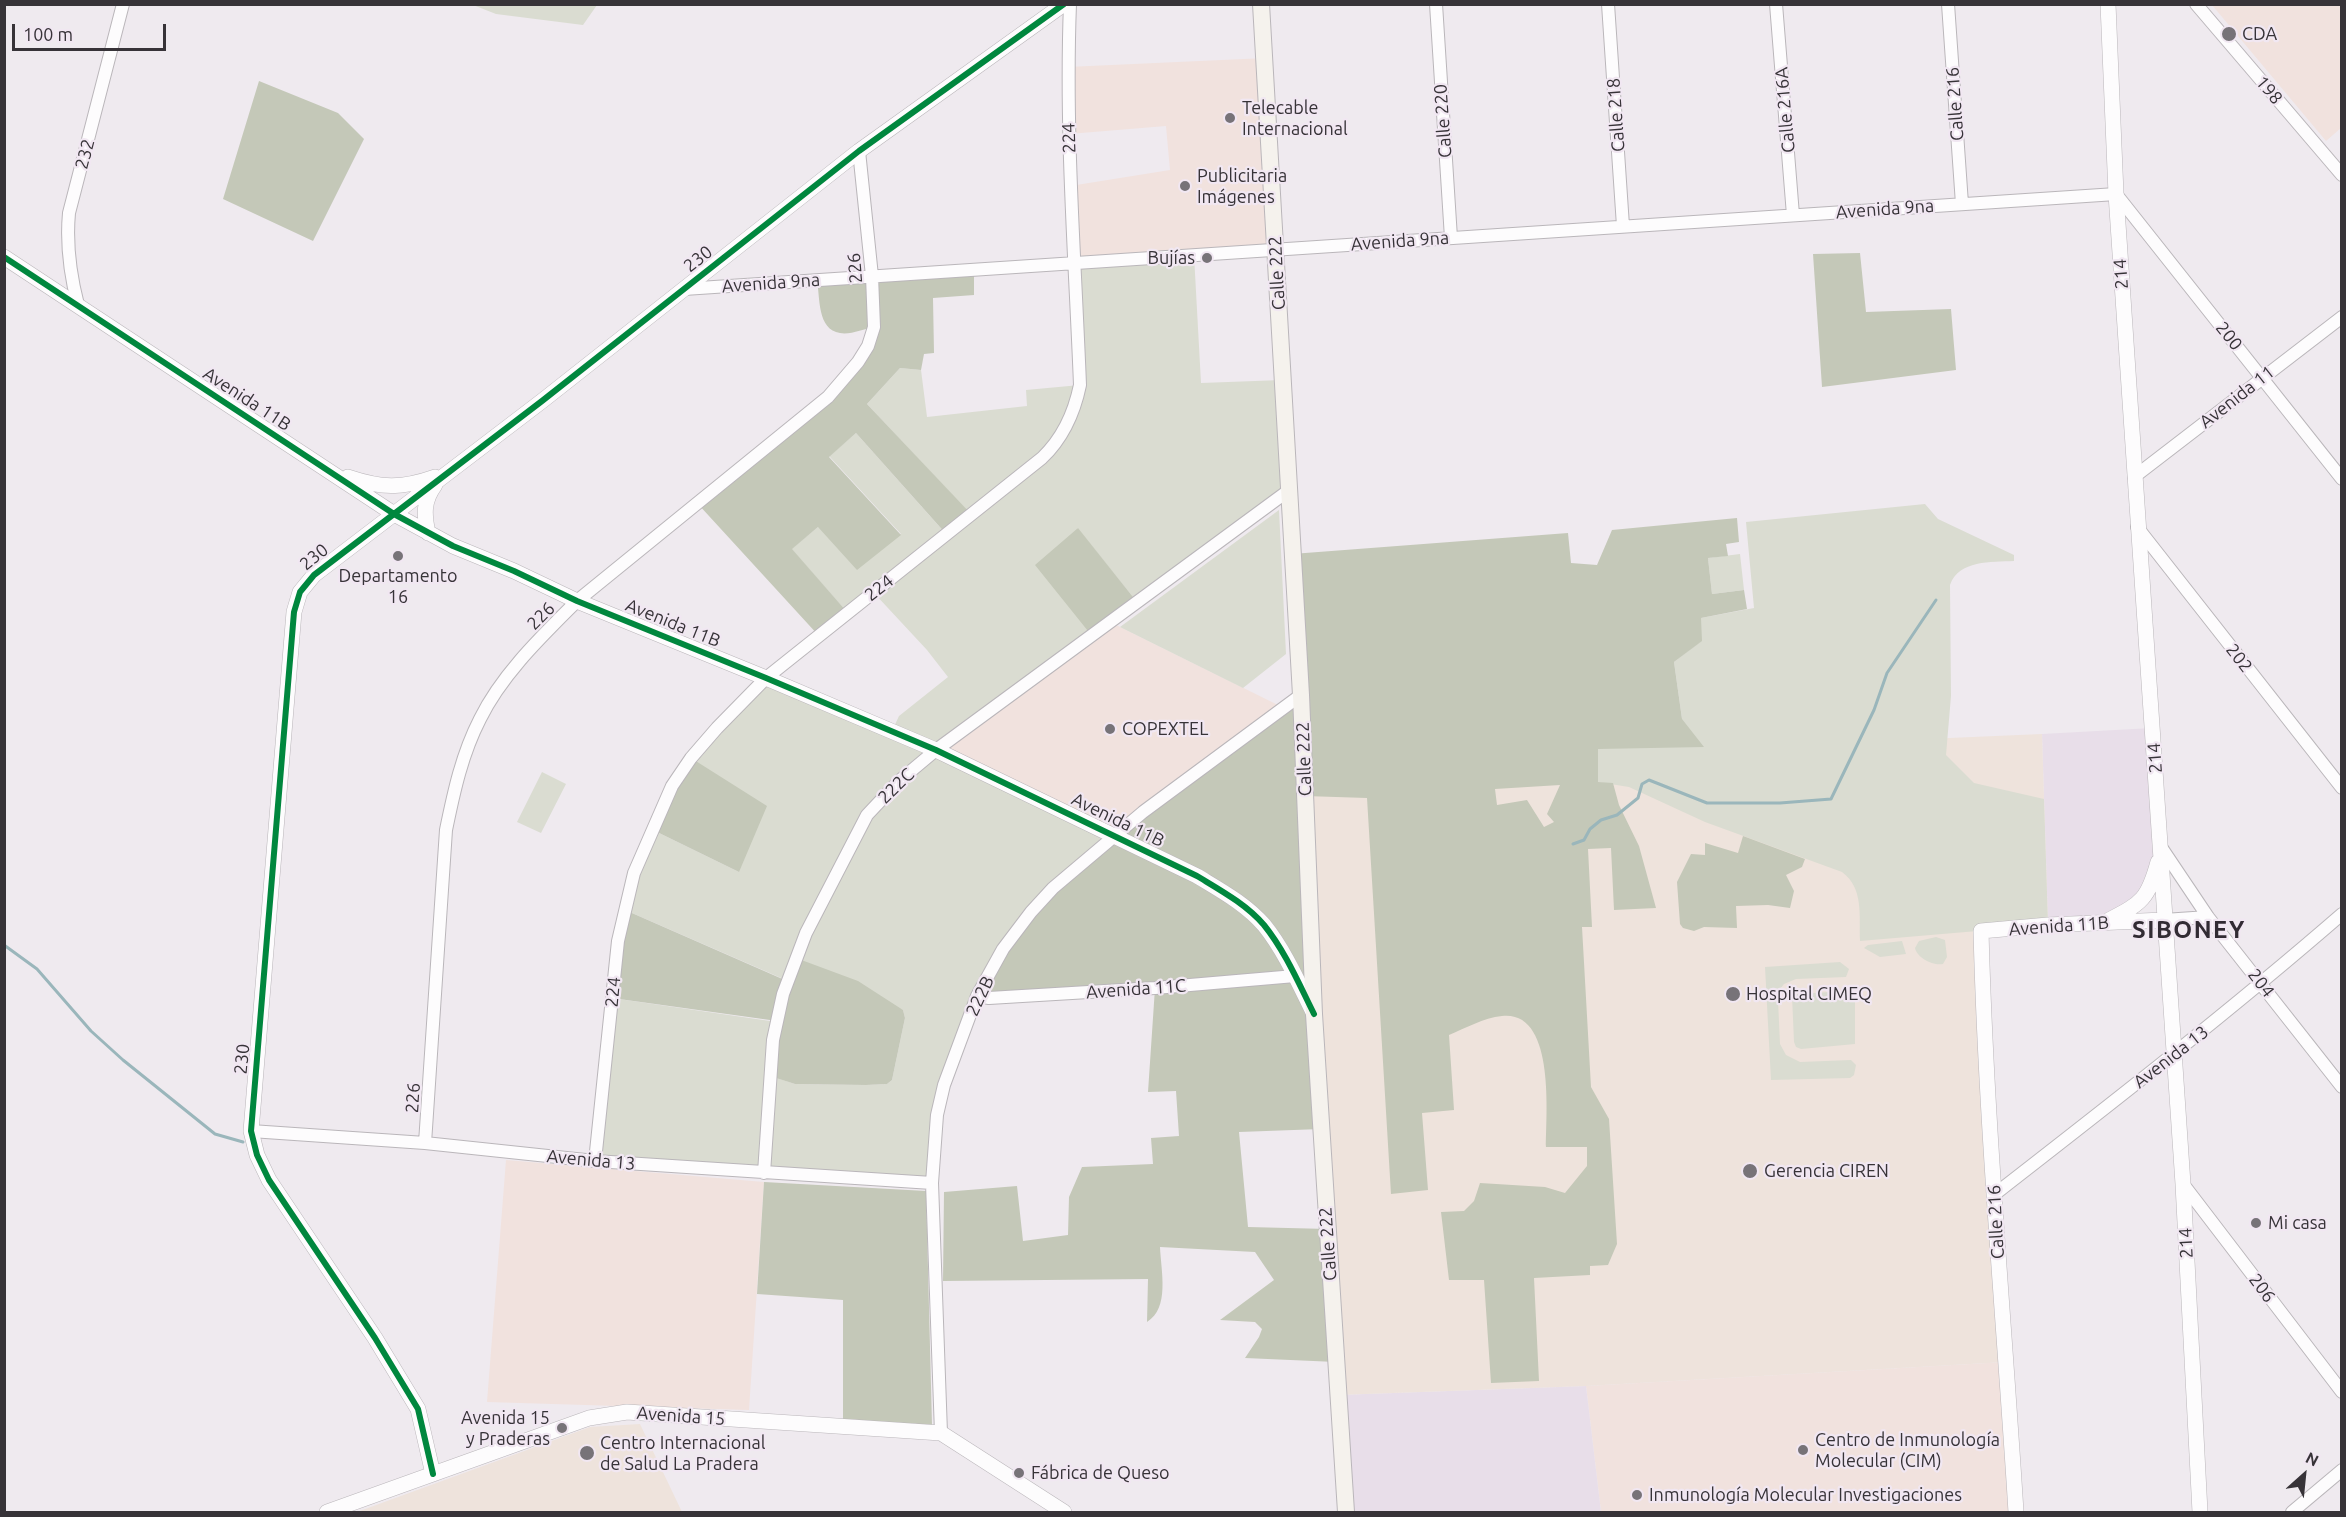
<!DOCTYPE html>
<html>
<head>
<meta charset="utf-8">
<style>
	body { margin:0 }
	#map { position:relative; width:2346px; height:1517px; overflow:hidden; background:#efeaef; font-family:Ubuntu,sans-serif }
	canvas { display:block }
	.frame { position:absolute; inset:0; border:6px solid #373338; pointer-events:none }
	.north { position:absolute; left:2274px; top:1445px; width:60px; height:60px; -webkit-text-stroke:4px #f1e7f2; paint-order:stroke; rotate:27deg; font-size:16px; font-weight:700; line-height:24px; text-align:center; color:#373338 }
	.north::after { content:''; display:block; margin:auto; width:21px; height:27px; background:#373338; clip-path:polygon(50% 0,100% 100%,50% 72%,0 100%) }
	.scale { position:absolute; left:12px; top:24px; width:154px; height:27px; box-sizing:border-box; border:3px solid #373338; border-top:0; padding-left:8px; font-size:18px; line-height:21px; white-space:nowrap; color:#373338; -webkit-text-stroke:4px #f1e7f2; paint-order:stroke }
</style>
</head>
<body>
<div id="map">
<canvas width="2346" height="1517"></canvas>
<div class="frame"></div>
<div class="north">N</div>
<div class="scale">100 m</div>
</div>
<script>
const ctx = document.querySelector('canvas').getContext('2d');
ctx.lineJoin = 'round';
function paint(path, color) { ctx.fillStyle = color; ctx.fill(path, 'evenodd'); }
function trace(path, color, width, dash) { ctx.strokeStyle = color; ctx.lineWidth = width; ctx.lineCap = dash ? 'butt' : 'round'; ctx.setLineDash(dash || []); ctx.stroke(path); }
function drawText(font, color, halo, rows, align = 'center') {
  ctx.font = font + ' Ubuntu,sans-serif'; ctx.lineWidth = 4.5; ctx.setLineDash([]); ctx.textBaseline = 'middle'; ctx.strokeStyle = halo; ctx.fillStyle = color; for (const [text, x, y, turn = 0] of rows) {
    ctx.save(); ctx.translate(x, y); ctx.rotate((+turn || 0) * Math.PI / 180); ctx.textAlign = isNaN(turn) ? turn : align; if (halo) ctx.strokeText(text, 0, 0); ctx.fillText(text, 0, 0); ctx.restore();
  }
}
const commercial = new Path2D(`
	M2212 5H2341V128L2326 141Z
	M1266 58 1276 250 1074 263 1070 186 1170 170 1166 126 1069 134 1067 67Z
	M1110 622 1284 708 1117 836 936 750Z
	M506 1160 764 1182 749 1410 487 1402Z
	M2005 1362 2016 1512H1601L1586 1386Z`);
const built = new Path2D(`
	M2152 728 2161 847 2148 893 2104 922 2048 925 2042 734Z
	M1586 1386 1601 1512H1346L1338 1395Z`);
const medical = new Path2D(`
	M2042 734 2048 925 1982 931 2005 1362 1586 1386 1338 1395 1305 796 1763 746Z
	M640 1424 682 1512H357L590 1427Z`);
const green = new Path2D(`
	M473 5 597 4V5L583 25 496 14Z
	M1194 255 1201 383 1282 380 1288 491 1137 602 1077 528 1092 636 936 750 1117 836 1003 949 952 1059 932 1183 595 1161 612 998 777 1022 771 1076 795 1084 866 1085 887 1084 892 1080 905 1018 903 1010 788 981 625 910 653 830 739 872 691 758 766 678 892 731 899 716 948 677 927 650 874 593 848 613 791 549 818 527 901 534 829 456 856 433 946 534 971 515 867 404 900 368 921 370 927 417 1027 406 1026 390 1080 385 1074 263Z
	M1925 504 1938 519 2014 555V561C1991 562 1959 560 1950 585L1951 696 1946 755 1974 783 2044 799 2048 925 1860 941C1859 916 1864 888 1842 872L1705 822 1629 787 1598 782V749L1682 719 1674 662 1701 641V618L1754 608 1746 522Z
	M1279 510 1286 654 1243 688 1120 627Z
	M1740 554 1744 590 1712 594 1708 558Z
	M542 772 566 784 541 833 517 822Z
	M1936 937 1945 940 1947 957 1943 964C1933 966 1917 958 1915 948L1919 941Z
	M1902 941 1906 954 1880 957 1864 948 1868 945Z
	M1840 962 1849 969 1846 977 1796 979 1784 984 1780 989 1778 1000 1780 1044 1786 1055 1800 1062 1851 1060 1856 1065 1854 1075 1850 1078 1771 1080 1765 967Z
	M1847 991 1852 994 1855 1000V1044L1801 1049 1796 1047 1794 1042 1792 996 1796 994Z`);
const forest = new Path2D(`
	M259 81 338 113 364 139 313 241 223 199Z
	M1860 253 1866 312 1951 309 1956 370 1822 387 1813 254Z
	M974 269V295L933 298 934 353 924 354 921 370 900 368 867 404 972 515 947 535 856 433 829 457 901 535 857 570 818 527 792 549 848 613 819 636 698 504 828 397 858 362 874 327C864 329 850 335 840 333 817 330 820 297 817 280Z
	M1737 518 1739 542 1726 544 1728 556 1708 558 1712 594 1744 590 1747 609 1701 618 1702 641 1674 662 1682 719 1704 747 1598 749V782L1613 783 1619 805 1639 846 1656 908 1614 910 1611 848 1588 849 1592 927H1582L1591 1087 1609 1119 1617 1244 1608 1265 1590 1266V1275L1534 1278 1539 1381 1491 1383 1484 1280H1449L1441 1212 1464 1211 1474 1201 1480 1183 1545 1187 1565 1193 1587 1166V1147H1546C1546 1115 1556 1010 1502 1016 1483 1018 1466 1028 1449 1035L1454 1110 1422 1113 1428 1190 1391 1194 1367 798 1305 796 1321 1129 1239 1132 1248 1227 1328 1229 1336 1362 1245 1358 1259 1337 1262 1329 1255 1322 1220 1320 1274 1280 1255 1252 1160 1247C1161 1271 1170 1308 1147 1322L1148 1279 943 1281 944 1192 1017 1186 1023 1241 1068 1235 1069 1197 1082 1167 1153 1164 1151 1138 1179 1136 1176 1091 1148 1092 1155 988 977 996 1053 888 1301 695 1292 554 1568 533 1571 563 1597 565 1612 530ZM1560 785 1547 814 1554 822 1544 827 1527 800 1497 805 1495 789Z
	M1078 528 1137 602 1092 636 1035 565Z
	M691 758 767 806 739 872 653 830Z
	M1743 836 1805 859 1802 867 1786 875 1794 891 1790 908 1768 905 1736 906 1737 928 1704 927 1694 931 1683 928 1680 924 1677 882 1691 854 1705 855V843L1738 853Z
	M625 910 787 981 796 958 858 981 903 1010 905 1018 892 1080 887 1084 866 1085 795 1084 770 1076 777 1021 612 998Z
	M764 1182 926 1191 932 1425 843 1419V1300L757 1294Z`);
const stream = new Path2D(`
	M1573 844 1584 840 1590 829 1601 820 1617 815 1638 798 1642 784 1649 780 1707 803H1780L1831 799 1874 710 1887 673 1936 600
	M4 945 37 969 91 1031 123 1060 215 1134 243 1142`);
const minor = new Path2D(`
	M1436 4 1451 238
	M1608 4 1623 226
	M1776 4 1793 215
	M1948 4 1962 204
	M2196 4 2342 175
	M684 289 2116 194 2342 479
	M78 305C70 274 66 245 69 213L123 4
	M2134 477 2342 317
	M2137 527 2342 788
	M2161 847 2208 917 2342 1087
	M2164 920 2208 917
	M977 996 989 998 1155 988 1295 976
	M251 1131 425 1143 595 1161 932 1183
	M425 1143 446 830C454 791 462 754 480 719 502 674 542 636 577 601L828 397 858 362 868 346 874 327 872 276 859 151
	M595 1161 618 941 634 873 672 786 691 758 717 728 766 678 1042 458C1063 438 1074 414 1080 385 1075 258 1065 132 1070 4
	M764 1173 773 1040 783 994 806 933 867 815 899 781 936 750 1288 491
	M2183 1184 2342 1392
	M1995 1194C2112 1103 2229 1012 2342 914
	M941 1433 932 1183 937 1115 944 1085 977 996 1003 949 1031 912 1053 888 1143 812 1301 695
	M2292 1512 2342 1470`);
const tertiary = new Path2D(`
	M2108 4 2116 194 2183 1184 2200 1512
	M4 257 394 514 453 546 514 571 577 601 766 678 936 750 1197 876C1220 890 1246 904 1264 925 1285 951 1299 984 1314 1014
	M348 477C381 488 401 489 435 477
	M428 533C424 515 423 501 435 485
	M2109 920C2142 903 2148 899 2158 862
	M433 1474 418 1409 375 1338 269 1180 257 1155 251 1131 294 612 300 592 314 575 542 401 859 151 1064 4
	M327 1512 589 1418 627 1412 941 1433 1064 1512
	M2016 1512C2004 1319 1986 1125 1981 931L2048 925 2164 920`);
const secondary = new Path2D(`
	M1261 4 1301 695 1314 1014 1346 1512`);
const cycleway = new Path2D(`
	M4 257 394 514 453 546 514 571 577 601 766 678 936 750 1197 876C1220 890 1246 904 1264 925 1285 951 1299 984 1314 1014
	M433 1474 418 1409 375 1338 269 1180 257 1155 251 1131 294 612 300 592 314 575 542 401 859 151 1064 4`);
const markers = [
	[2229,34,8,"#777378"],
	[1230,118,6,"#777378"],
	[1185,186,6,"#777378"],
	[1207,258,6,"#777378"],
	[398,556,6,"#777378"],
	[1110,729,6,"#777378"],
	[1733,994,8,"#777378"],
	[1750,1171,8,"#777378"],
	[2256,1223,6,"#777378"],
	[562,1428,6,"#777378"],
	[1803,1450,6,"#777378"],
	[587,1453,8,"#777378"],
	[1019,1473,6,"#777378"],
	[1637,1495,6,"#777378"]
];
const poiNames = [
	["CDA",2242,34],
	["Telecable",1242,108],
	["Internacional",1242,129],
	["Publicitaria",1197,176],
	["Imágenes",1197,197],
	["Bujías",1195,258,"right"],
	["Departamento",398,576,"center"],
	["16",398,597,"center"],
	["COPEXTEL",1122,729],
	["Hospital CIMEQ",1746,994],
	["Gerencia CIREN",1764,1171],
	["Mi casa",2268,1223],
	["Avenida 15",550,1418,"right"],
	["y Praderas",550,1439,"right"],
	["Centro de Inmunología",1815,1440],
	["Molecular (CIM)",1815,1461],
	["Centro Internacional",600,1443],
	["de Salud La Pradera",600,1464],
	["Fábrica de Queso",1031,1473],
	["Inmunología Molecular Investigaciones",1649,1495]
];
const streetNames = [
	["198",2269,90,50],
	["Calle 216",1955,104,-94],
	["Calle 216A",1785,110,-95],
	["Calle 218",1616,115,-94],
	["Calle 220",1443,121,-94],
	["224",1069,138,-92],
	["232",85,154,-75],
	["Avenida 9na",1885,209,-4],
	["Avenida 9na",1400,241,-4],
	["230",698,259,-38],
	["226",855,268,-95],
	["Calle 222",1277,273,-93],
	["214",2121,274,-94],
	["Avenida 9na",771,283,-4],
	["200",2229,336,51],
	["Avenida 11",2237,397,-38],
	["Avenida 11B",247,399,33],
	["230",314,557,-39],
	["224",879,588,-38],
	["226",541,616,-45],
	["Avenida 11B",673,623,22],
	["202",2239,658,52],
	["214",2155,758,-94],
	["Calle 222",1304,759,-92],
	["222C",896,786,-44],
	["Avenida 11B",1118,820,26],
	["Avenida 11B",2059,926,-4],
	["204",2261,983,52],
	["Avenida 11C",1136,989,-4],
	["224",613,992,-85],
	["222B",980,996,-65],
	["Avenida 13",2171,1057,-38],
	["230",242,1059,-85],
	["226",413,1098,-86],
	["Avenida 13",591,1160,5],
	["Calle 216",1996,1222,-93],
	["214",2186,1243,-93],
	["Calle 222",1328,1244,-94],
	["206",2262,1288,53],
	["Avenida 15",681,1416,4]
];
const districtNames = [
	["SIBONEY",2189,930]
];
paint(commercial, '#f1e2de');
paint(built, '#e8dee9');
paint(medical, '#eee3dc');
paint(green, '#dadcd1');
paint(forest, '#c4c8b8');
trace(stream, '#9ab6bb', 3);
trace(minor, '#bab6ba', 14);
trace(tertiary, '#bab6ba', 16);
trace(secondary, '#bab6ba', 18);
trace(minor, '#fdfcfd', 12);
trace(tertiary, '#fdfcfd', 15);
trace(secondary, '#f5f2ed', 16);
trace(cycleway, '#00873e', 6);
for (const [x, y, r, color] of markers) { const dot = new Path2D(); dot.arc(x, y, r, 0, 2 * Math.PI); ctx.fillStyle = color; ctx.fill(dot); trace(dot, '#f1e7f2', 2); }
drawText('18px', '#373338', '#f1e7f2', poiNames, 'left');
drawText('18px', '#373338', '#f1e7f2', streetNames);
ctx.letterSpacing = '1.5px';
drawText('bold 24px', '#322b34', '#f1e7f2', districtNames);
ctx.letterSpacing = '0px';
</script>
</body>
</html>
